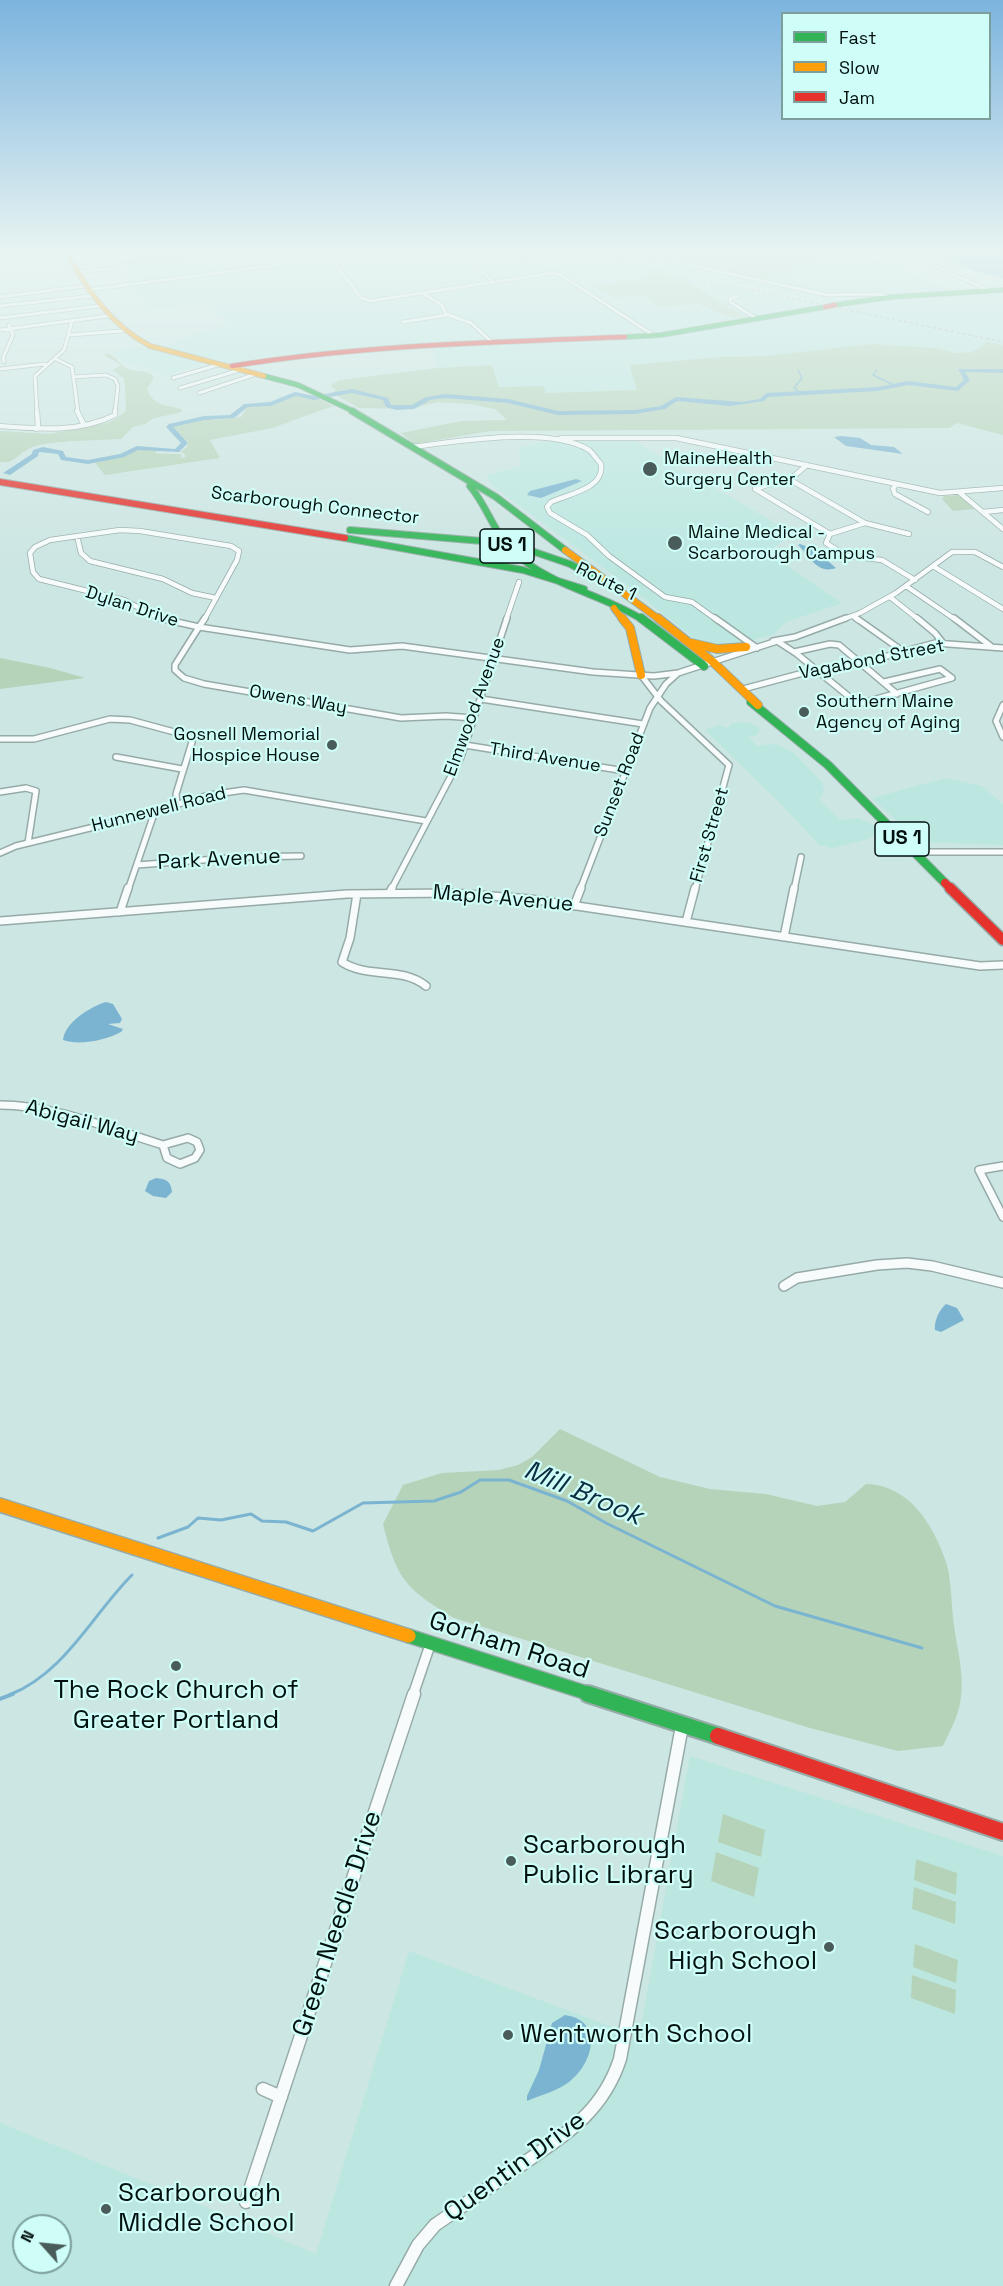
<!DOCTYPE html>
<html>
<head>
<meta charset="utf-8">
<style>
	body { margin:0 }
	#map { position:relative; width:1003px; height:2286px; overflow:hidden; background:#cce6e3; font-family:"Space Grotesk",sans-serif }
	canvas { display:block }
	.legend { position:absolute; left:781px; top:12px; width:210px; height:108px; box-sizing:border-box; background:#cffef8; border:2px solid #7d9f9b; margin:0; padding:8px 10px; list-style:none; font-size:18px; color:#02110f }
	.legend li { display:flex; align-items:center; gap:12px; height:30px }
	.legend b { width:30px; border:2px solid #7d9f9b }
	.north { position:absolute; left:12px; top:2214px; width:60px; height:60px; box-sizing:border-box; background:#cffef8; border:2px solid #7d9f9b; border-radius:50%; rotate:297deg; font-size:16px; font-weight:700; line-height:24px; text-align:center; color:#02110f }
	.north::after { content:''; display:block; margin:auto; width:21px; height:27px; background:#495c59; clip-path:polygon(50% 0,100% 100%,50% 72%,0 100%) }
</style>
</head>
<body>
<div id="map">
<canvas width="1003" height="2286"></canvas>
<ul class="legend">
<li><b style="height:8px;background:#30b455"></b>Fast</li>
<li><b style="height:8px;background:#ff9f0a"></b>Slow</li>
<li><b style="height:8px;background:#e5322d"></b>Jam</li>
</ul>
<div class="north">N</div>
</div>
<script>
const ctx = document.querySelector('canvas').getContext('2d');
ctx.lineJoin = 'round';
function paint(path, color) { ctx.fillStyle = color; ctx.fill(path, 'evenodd'); }
function trace(path, color, width, dash) { ctx.strokeStyle = color; ctx.lineWidth = width; ctx.lineCap = dash ? 'butt' : 'round'; ctx.setLineDash(dash || []); ctx.stroke(path); }
function drawText(font, color, halo, rows, align = 'center') {
  ctx.font = font + ' "Space Grotesk",sans-serif'; ctx.lineWidth = 4.5; ctx.setLineDash([]); ctx.textBaseline = 'middle'; ctx.strokeStyle = halo; ctx.fillStyle = color; for (const [text, x, y, turn = 0] of rows) {
    ctx.save(); ctx.translate(x, y); ctx.rotate((+turn || 0) * Math.PI / 180); ctx.textAlign = isNaN(turn) ? turn : align; if (halo) ctx.strokeText(text, 0, 0); ctx.fillText(text, 0, 0); ctx.restore();
  }
}
const built = new Path2D(`
	M235 251H630L640 255 651 251H856L951 291 881 296 831 304 673 269 662 273 821 306 658 333 380 347 265 357 230 363 160 348 185 337 230 324 201 302 150 310 129 284V267Z
	M1003 291V345L987 342 973 352 956 353 936 348 872 344 765 356 719 357 629 365 638 390 545 393 543 386 498 387 492 365 437 368 433 347 631 339 866 301Z
	M139 346 173 355 204 365 164 376 152 369 127 364 112 353Z
	M633 440 794 534 767 552 842 603 786 622 774 634 753 640 724 646 700 643 627 585 494 487 488 480 487 475 520 466 519 448 548 441Z
	M741 722 752 724 760 729 758 734 749 738 757 746 776 744 793 752 822 782 824 791 819 800 840 820 857 818 870 823 875 827 874 835 868 839 830 849 826 845 820 846 784 807 705 730 718 725 728 728 731 724Z
	M946 778 982 786 1003 804V845L919 842 872 798Z
	M690 1756 1003 1856V2286H0V2123L173 2193 316 2254 409 1951 639 2037ZM24 2226H60V2262H24Z`);
const green = new Path2D(`
	M149 251H235L129 267 126 261Z
	M681 251H804L822 261 765 280 657 256Z
	M651 271 683 279 746 317 732 318 698 304 660 307 644 296 616 297 593 287 647 278 650 276 648 272Z
	M987 342 1003 345V435L957 423 949 428 490 431 415 444 401 433 461 421 507 420 495 409 471 404 437 402 410 409 359 408 332 393 336 390 331 385 340 380 437 368 492 365 499 387 543 386 546 393 637 390 629 365 719 357 765 356 872 344 936 348 956 353 972 352Z
	M107 353C116 356 119 363 126 368 135 373 146 368 154 377L147 389C154 409 171 404 183 410L179 413 154 418 145 424 133 427 121 439C97 441 49 439 28 449 17 455 14 464 0 462V431L49 434 108 423 116 419 126 411 125 385 124 379 113 370 121 365 104 355Z
	M301 394 309 397 307 399H319L333 406 272 428 210 440 220 458 105 475 95 463 126 455 135 450H157L155 453C159 454 179 454 181 454V458L186 457 184 453 180 452 187 447 188 442 172 428V426L208 418 215 420 241 417 249 405C260 404 267 408 278 403 286 400 291 396 301 394Z
	M959 495 960 496 975 509 953 511 942 499 944 496Z
	M0 658 50 668 85 678 0 689Z
	M560 1429 660 1477 710 1489 766 1494 817 1506 845 1502 866 1484C909 1485 933 1524 946 1562 952 1581 951 1605 954 1626 958 1653 966 1681 959 1708 956 1721 948 1734 943 1746L898 1751 810 1728 454 1618C405 1588 397 1580 383 1524L403 1485 442 1473 499 1470 518 1465 532 1457Z
	M723 1814 765 1830 761 1857 718 1842Z
	M716 1852 759 1868 754 1897 711 1881Z
	M916 1859 957 1873 956 1895 914 1880Z
	M914 1887 956 1902 955 1924 912 1909Z
	M915 1944 958 1960 956 1983 913 1967Z
	M912 1975 956 1990 955 2014 911 1998Z`);
const water = new Path2D(`
	M925 251H1003V278L977 272Z
	M841 436 860 438 871 445 894 447 903 454 846 446 834 437Z
	M576 479 582 481 541 498 527 495 530 491Z
	M800 544 814 549 836 568C817 575 809 555 798 545Z
	M106 1002 113 1004 122 1019 120 1023 108 1024 123 1029 121 1032C107 1040 79 1046 63 1040 65 1022 90 1007 106 1002Z
	M156 1178C166 1179 171 1181 172 1192L166 1198 153 1196 145 1191 149 1181Z
	M946 1304 957 1308 964 1320 941 1332 935 1330C934 1321 939 1310 946 1304Z
	M565 2015C605 2021 593 2064 569 2082 557 2091 541 2095 527 2101V2096L539 2070 552 2023Z`);
const streamFar2 = new Path2D(`
	M798 370 802 378 794 388 800 393
	M877 370 873 375 896 386`);
const streamFar1 = new Path2D(`
	M158 1538 188 1527 198 1518 221 1520 251 1514 262 1521 286 1522 313 1531 363 1503 434 1501 461 1492 480 1480H509L567 1501 606 1523 775 1606 922 1648
	M9 1695C64 1674 92 1615 132 1575`);
const stream = new Path2D(`
	M0 1699 13 1694`);
const river = new Path2D(`
	M958 369H1003V373L965 372 970 380 958 391 908 385 878 391 768 397 764 401 730 406 677 401 665 409 635 414 558 415 508 403 445 398 430 400 414 409 396 410 386 407 383 400 352 393 314 400 296 396 271 406 248 407 234 418 204 420 173 427 188 443 179 452 138 450 124 457 88 464 61 460 58 454 39 452 38 456 10 475 3 473 32 454 33 450 43 447 63 451 66 457 88 460 120 454 137 446 175 449 181 443 166 427 169 424 204 416 230 415 244 404 270 402 295 392 314 396 352 389 388 398 391 405H412L426 397 445 394 508 399 558 411 635 410 661 406 676 397 741 402 760 399 766 393 878 387 908 381 956 387 964 380Z`);
const streetFar5 = new Path2D(`
	M901 251 988 290
	M650 256 827 295 877 294 891 297
	M470 261 493 282
	M76 272 116 268
	M87 290 331 258 361 298 370 301 552 273 561 275 653 335
	M424 294 442 305 446 314 471 323 493 343
	M738 296 730 299V302L757 319
	M0 297 84 286
	M0 306 91 296
	M0 318 99 306
	M403 322 447 315
	M0 330 108 316
	M70 335 122 331
	M56 359 72 367 78 412
	M4 362 3 358 13 335 9 325
	M0 369 45 364
	M73 377 106 375 115 379 118 386 115 412
	M173 378 221 364
	M180 388 243 369
	M199 393 259 373
	M37 412 35 376 64 350 72 321`);
const streetFar4 = new Path2D(`
	M77 411 84 425
	M0 426C39 429 79 433 115 415V411
	M36 429 38 426 37 411
	M561 438H676L940 493 1003 488
	M413 447C457 441 550 426 589 450 593 453 597 460 601 464 605 489 568 494 551 502L547 507 550 513 587 535 609 556 665 597 692 602 717 620
	M807 465 794 476 755 489 830 534
	M787 478 865 523 909 534
	M896 484 893 489 895 494 928 512
	M960 493 1003 529
	M983 512 1003 510
	M865 523 830 534 826 543 847 556 882 560 915 580
	M77 536 81 553 90 561 163 579 192 593 216 598
	M933 566 1003 609
	M906 586 956 620
	M890 597 919 620
	M853 616 858 620
	M162 620 124 600 39 579 33 572 30 553 35 547 50 540 120 530 140 531 231 546 239 551 237 560 204 620
	M506 620 519 582
	M841 620 860 613 896 593 952 552H975L1003 567`);
const streetFar3 = new Path2D(`
	M159 618 199 627
	M715 618 757 648
	M856 618 904 652
	M917 618 935 633 943 643
	M954 618 992 647
	M199 627 350 650 402 646 593 672 654 676 678 673 777 641
	M199 627 175 665V670L184 678 204 684 401 718 446 716 474 718
	M199 627 205 618
	M773 641 795 637 846 618
	M777 641 797 654 858 704 952 678 940 669 884 682
	M794 652 830 644 839 645 897 694
	M641 675 661 701 729 765 695 890
	M743 689 803 673 830 670 869 661 935 643 1003 648
	M481 699 643 724
	M1003 705 996 721 1003 737
	M0 739H34L110 719 130 720 189 736 192 742 176 794 177 804
	M465 745 625 771
	M116 757 182 769
	M0 792 26 788 36 791 28 843
	M914 852H1003
	M0 853 16 846 131 818 209 795 244 790 426 821
	M137 865 243 857 301 856
	M128 890 155 811
	M391 890 461 757 507 618
	M580 890 650 708 666 684 677 674
	M794 890 801 857`);
const streetFar2 = new Path2D(`
	M390 892 392 888
	M357 894 350 938 342 962C368 979 401 966 426 986
	M574 906 581 888
	M120 912 128 888
	M0 921 347 894 453 893 530 899 980 966 1003 965
	M686 922 695 888
	M784 937 794 888
	M0 1105C55 1105 110 1129 163 1145
	M188 1138 197 1142 200 1150 195 1158 180 1164 167 1158 163 1145Z
	M1003 1166 979 1170 1003 1217`);
const streetFar1 = new Path2D(`
	M784 1286 797 1278 877 1265 907 1263 932 1266 1003 1283
	M413 1695 430 1645`);
const street = new Path2D(`
	M263 2089 281 2097
	M246 2202 414 1694
	M396 2286 418 2245 435 2225C463 2206 490 2186 518 2167 563 2136 602 2114 620 2059L682 1726`);
const fastFar4 = new Path2D(`
	M835 305 891 297 1003 290
	M625 337 661 335 825 307
	M264 376 298 385 355 412`);
const fastFar3 = new Path2D(`
	M352 411 496 497 565 550
	M470 486C487 506 494 533 513 551 548 586 603 594 643 620
	M350 530 494 542
	M345 538 523 570 584 589
	M523 548 570 564 619 590`);
const fastFar2 = new Path2D(`
	M641 618 704 666
	M751 702 828 765 945 883`);
const fastFar1 = new Path2D(`
	M409 1636 593 1695`);
const fast = new Path2D(`
	M588 1694 718 1736`);
const slowFar3 = new Path2D(`
	M65 251C88 290 109 324 150 346L264 376`);
const slowFar2 = new Path2D(`
	M565 550 660 620
	M614 608 623 620`);
const slowFar1 = new Path2D(`
	M622 618 630 628 641 675
	M658 618 713 662 758 705
	M691 643 717 649 746 647`);
const slow = new Path2D(`
	M0 1505 409 1636`);
const jamFar4 = new Path2D(`
	M232 366C362 345 493 342 625 337`);
const jamFar3 = new Path2D(`
	M0 482 345 538`);
const jamFar2 = new Path2D(`
	M945 883 952 890`);
const jamFar1 = new Path2D(`
	M950 888 1003 940`);
const jam = new Path2D(`
	M718 1736 1003 1832`);
const rail = new Path2D(`
	M506 251 540 271
	M563 251 1003 342
	M629 251 657 264`);
const fastBridge = new Path2D(`
	M494 542 523 548`);
const jamBridge = new Path2D(`
	M825 307 835 305`);
const markers = [
	[650,469,8,"#495c59"],
	[675,543,8,"#495c59"],
	[804,712,6,"#495c59"],
	[332,745,6,"#495c59"],
	[176,1666,6,"#495c59"],
	[511,1861,6,"#495c59"],
	[829,1947,6,"#495c59"],
	[508,2035,6,"#495c59"],
	[106,2209,6,"#495c59"]
];
const farPoinames = [
	["MaineHealth",664,459],
	["Surgery Center",664,480],
	["Maine Medical -",688,533],
	["Scarborough Campus",688,554],
	["Southern Maine",816,702],
	["Agency of Aging",816,723],
	["Gosnell Memorial",320,735,"right"],
	["Hospice House",320,756,"right"]
];
const farStreetnames = [
	["Scarborough Connector",315,506,7],
	["Route 1",606,582,26],
	["Dylan Drive",132,607,18],
	["Vagabond Street",872,660,-11],
	["Owens Way",298,700,10],
	["Elmwood Avenue",475,707,-70],
	["Third Avenue",545,758,9],
	["Sunset Road",620,785,-69],
	["Hunnewell Road",159,810,-14],
	["First Street",710,835,-74]
];
const shields = [
	[507,546,54],
	[902,839,54]
];
const shieldNames = [
	["US 1",507,546],
	["US 1",902,839]
];
const streetNames = [
	["Park Avenue",219,860,-3],
	["Maple Avenue",503,899,5],
	["Abigail Way",82,1122,15]
];
const nearStreetnames = [
	["Gorham Road",509,1646,18],
	["Green Needle Drive",338,1924,-72],
	["Quentin Drive",515,2167,-36]
];
const nearPoinames = [
	["The Rock Church of",176,1691,"center"],
	["Greater Portland",176,1721,"center"],
	["Scarborough",523,1846],
	["Public Library",523,1876],
	["Scarborough",817,1932,"right"],
	["High School",817,1962,"right"],
	["Wentworth School",520,2035],
	["Scarborough",118,2194],
	["Middle School",118,2224]
];
const nearWaternames = [
	["Mill Brook",583,1494,23]
];
paint(built, '#bce7e1');
paint(green, '#b5d3b9');
paint(water, '#7bb4d0');
trace(streamFar2, '#7bb4d0', 1.5);
trace(streamFar1, '#7bb4d0', 3);
trace(stream, '#7bb4d0', 4);
paint(river, '#7bb4d0');
trace(streetFar5, '#96aba8', 4.5);
trace(streetFar4, '#96aba8', 6);
trace(streetFar3, '#96aba8', 8);
trace(streetFar2, '#96aba8', 10);
trace(streetFar1, '#96aba8', 12);
trace(street, '#96aba8', 15);
trace(fastFar4, '#96aba8', 6);
trace(fastFar3, '#96aba8', 8);
trace(fastFar2, '#96aba8', 10);
trace(fastFar1, '#96aba8', 16);
trace(fast, '#96aba8', 20);
trace(slowFar3, '#96aba8', 6);
trace(slowFar2, '#96aba8', 8);
trace(slowFar1, '#96aba8', 10);
trace(slow, '#96aba8', 16);
trace(jamFar4, '#96aba8', 6);
trace(jamFar3, '#96aba8', 8);
trace(jamFar2, '#96aba8', 10);
trace(jamFar1, '#96aba8', 13);
trace(jam, '#96aba8', 20);
trace(streetFar5, '#f7fbfb', 3);
trace(streetFar4, '#f7fbfb', 4.5);
trace(streetFar3, '#f7fbfb', 5);
trace(streetFar2, '#f7fbfb', 7);
trace(streetFar1, '#f7fbfb', 9);
trace(street, '#f7fbfb', 12);
trace(fastFar4, '#30b455', 4.5);
trace(fastFar3, '#30b455', 6);
trace(fastFar2, '#30b455', 8);
trace(fastFar1, '#30b455', 13);
trace(fast, '#30b455', 16);
trace(slowFar3, '#ff9f0a', 4.5);
trace(slowFar2, '#ff9f0a', 6);
trace(slowFar1, '#ff9f0a', 8);
trace(slow, '#ff9f0a', 13);
trace(jamFar4, '#e5322d', 4.5);
trace(jamFar3, '#e5322d', 6);
trace(jamFar2, '#e5322d', 8);
trace(jamFar1, '#e5322d', 10);
trace(jam, '#e5322d', 16);
trace(rail, '#b0b6b5', 1.5, [3, 3]);
trace(fastBridge, '#96aba8', 8, []);
trace(jamBridge, '#96aba8', 6, []);
trace(fastBridge, '#30b455', 6);
trace(jamBridge, '#e5322d', 4.5);
const sky = ctx.createLinearGradient(0, 0, 0, 572);
sky.addColorStop(0, '#7cb4de');
sky.addColorStop(0.44, '#e8f4f2');
sky.addColorStop(1, '#e8f4f200');
ctx.fillStyle = sky;
ctx.fillRect(0, 0, 1003, 572);
for (const [x, y, r, color] of markers) { const dot = new Path2D(); dot.arc(x, y, r, 0, 2 * Math.PI); ctx.fillStyle = color; ctx.fill(dot); trace(dot, '#cffef8', 2); }
drawText('18px', '#02110f', '#cffef8', farPoinames, 'left');
drawText('18px', '#02110f', '#cffef8', farStreetnames);
for (const [x, y, w] of shields) { const box = new Path2D(); box.roundRect(x - w / 2, y - 17, w, 34, 4.5); ctx.fillStyle = '#cffef8'; ctx.fill(box); trace(box, '#02110f', 1.5); }
drawText('bold 20px', '#02110f', null, shieldNames);
drawText('21px', '#02110f', '#cffef8', streetNames);
drawText('26px', '#02110f', '#cffef8', nearStreetnames);
drawText('26px', '#02110f', '#cffef8', nearPoinames, 'left');
drawText('italic 27px', '#0d2e40', '#cffef8', nearWaternames);
</script>
</body>
</html>
